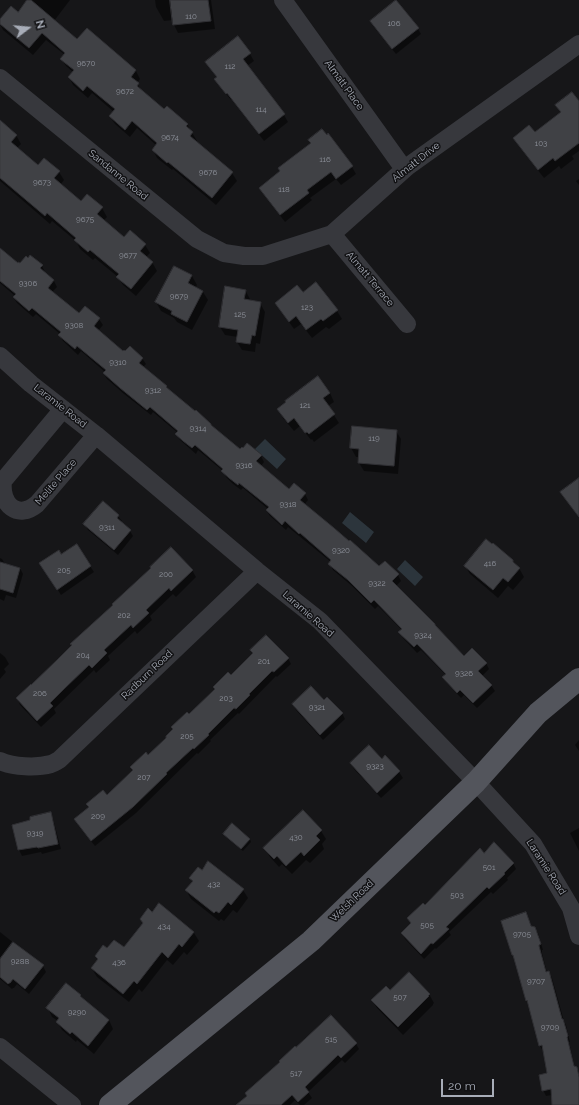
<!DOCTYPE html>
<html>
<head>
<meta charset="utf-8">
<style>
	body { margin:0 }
	#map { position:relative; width:579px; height:1105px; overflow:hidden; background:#161618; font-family:Raleway,sans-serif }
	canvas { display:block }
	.north { position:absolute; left:8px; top:8px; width:40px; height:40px; -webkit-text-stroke:3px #111113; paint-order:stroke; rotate:74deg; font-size:11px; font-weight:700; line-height:16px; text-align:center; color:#a8adb8 }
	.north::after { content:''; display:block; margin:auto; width:14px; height:18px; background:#a8adb8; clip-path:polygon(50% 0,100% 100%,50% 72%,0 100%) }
	.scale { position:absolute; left:441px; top:1079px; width:53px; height:18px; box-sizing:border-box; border:2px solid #a8adb8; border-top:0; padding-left:5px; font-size:12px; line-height:14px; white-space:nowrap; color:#a8adb8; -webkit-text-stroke:3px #111113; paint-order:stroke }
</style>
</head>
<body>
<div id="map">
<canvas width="579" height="1105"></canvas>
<div class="north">N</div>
<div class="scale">20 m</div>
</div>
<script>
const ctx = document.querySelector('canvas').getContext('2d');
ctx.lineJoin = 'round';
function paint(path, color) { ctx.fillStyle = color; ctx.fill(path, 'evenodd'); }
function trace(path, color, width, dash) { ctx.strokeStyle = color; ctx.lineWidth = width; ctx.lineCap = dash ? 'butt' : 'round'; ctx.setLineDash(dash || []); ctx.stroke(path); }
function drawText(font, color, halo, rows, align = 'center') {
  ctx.font = font + ' Raleway,sans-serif'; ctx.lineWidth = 3; ctx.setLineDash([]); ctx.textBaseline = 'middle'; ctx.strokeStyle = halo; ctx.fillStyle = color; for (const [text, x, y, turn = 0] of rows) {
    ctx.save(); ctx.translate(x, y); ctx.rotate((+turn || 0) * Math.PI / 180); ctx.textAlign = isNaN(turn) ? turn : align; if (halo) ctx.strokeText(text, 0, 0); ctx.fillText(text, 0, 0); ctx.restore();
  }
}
const water = new Path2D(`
	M265 439 286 459 277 469 255 449Z
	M350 512 374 532 366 543 342 523Z
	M405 560 423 577 415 586 397 569Z`);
const shadow = new Path2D(`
	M29 0H70L54 21 77 40 87 29 136 71 140 79 137 83 142 92 164 111 187 124 197 141 196 142 232 173 237 181 216 205 173 169 172 170 157 158 153 150 157 146 137 128 130 137 115 124 110 117 114 112 92 93 88 98 73 85 69 77 73 72 66 66 62 59 65 55 46 40 33 55 3 30 0 24V21L18 13Z
	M155 0H211L215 29 178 33 174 25 173 20 164 21 156 7Z
	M371 21 418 29 421 34 396 54 374 27Z
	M250 54 254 61 247 66 284 115 288 122 264 141 232 100H231L220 86 217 78 207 62Z
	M579 100V151L572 156 574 159 561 169 559 166 544 178 519 146 514 138 535 133 561 113 557 105Z
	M0 124 16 135 21 144 17 148 38 166 44 159 59 172 64 180 61 184 82 202 102 208 107 217 103 221 124 239 145 245 150 253 146 257 152 262 157 271 136 296 123 285 118 277 95 258 93 260 80 249 76 241 52 221 50 224 0 181Z
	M328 135 352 167 356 174 341 185 336 179 310 198 312 200 285 222 265 196 260 189 312 144 309 140Z
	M579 179V185L576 181Z
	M0 249 19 264 42 266 45 272 44 273 54 281 57 287 52 292 79 314 85 307 99 319 103 325 98 331 123 352 142 358 146 364 143 367 166 386 168 390 211 424 212 427 240 451 261 456 264 462 261 466 289 491 305 494 308 500 304 505 380 567 398 575 401 581 396 586 464 657 486 663 489 669 482 676 491 685 495 691 477 708 464 695 461 698 447 683 444 677 446 675 421 650 417 653 403 638 400 632 402 630 378 606 375 609 352 586 333 570 330 564 331 562 288 527 286 530 270 516 267 511 268 509 243 488 241 490 233 484 226 477 223 471 198 450 196 454 180 440 176 434 178 433 153 412 151 415 124 394 107 379 104 374 105 372 81 351 78 355 63 341 59 335 60 334 36 314 33 317 17 303 14 298 15 296 0 283Z
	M174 267 192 276 197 285 195 288 203 292 208 300 192 330 177 322 174 318 161 311 156 302Z
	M245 290 250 299 249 301 260 303 265 312 260 344 256 343 255 352 242 350 237 342 238 337 225 335 220 327Z
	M303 294 337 311 342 319 329 329 326 327 312 338 301 324 294 329 281 311 276 303Z
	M330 393 334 402 328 406 339 423 314 442 312 439 311 440 300 426 294 431 283 418 279 409Z
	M396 431 401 439 398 474 364 471 359 463 360 457H356L351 448Z
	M118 516 122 521 121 523 130 531 133 536 118 555 88 530 84 524Z
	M61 555 90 566 94 572 61 595 44 568Z
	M0 558 2 559 5 564 20 568 23 574 16 598 6 595 4 601 0 599Z
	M513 561 515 565 519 568 524 577 513 590 508 586 498 598 470 574 465 566Z
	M192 570 196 577 176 597 173 594 150 616 152 620 137 634 135 631 108 656 110 660 96 673 94 670 54 709 56 713 41 727 20 705 17 698 31 686Z
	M0 653 5 657 9 664 4 669 6 672 0 679Z
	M288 658 291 664 277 677 276 676 239 714 238 713 210 740 211 741 198 754 197 753 136 813 95 846 78 825 216 690 214 687 231 676Z
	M324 701 342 713 345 719 323 740 296 710 293 704Z
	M579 740V751L575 745Z
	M385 757 399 772 403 778 381 798 354 769 351 763 382 760Z
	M303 811 321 831 326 839 322 844 324 849 310 863 306 860 292 874 282 864 279 867 270 857 265 848Z
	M50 813 53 819 61 849 42 854 41 852 22 856 19 850 14 825Z
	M579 828V851L570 833Z
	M224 834 250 839 251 842 243 851 225 836Z
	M484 854 513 863 516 869 507 878 508 880 493 894 491 892 449 932 451 935 436 949 435 948 424 959 405 939 402 933 412 924 425 906Z
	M190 878 243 890 248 898 237 913 233 910 224 921 221 919 219 921 191 899 186 890 193 882Z
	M159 905 194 933 199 941 187 955 184 952 173 965 167 960 142 992 139 989 129 1002 97 977 92 969 99 960 96 956 108 950 124 948 143 924 141 920 152 913Z
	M526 914 532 927 534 928 538 933 543 950H542V953L547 973 549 972 552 978 564 1021 566 1025 570 1042H569L575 1068H577L579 1072V1105H553L552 1095 546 1096 543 1090 548 1074 543 1051 540 1046 530 1006 526 1000 515 958 502 921Z
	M0 932 43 966 46 972 29 994 17 984 14 988H13L12 989 0 979Z
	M390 992 429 994 434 1003 433 1004V1005L403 1035 377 1008 372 1000Z
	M80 996 81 998 109 1020 113 1029 94 1054 77 1040 76 1042 62 1030 57 1022 58 1021 52 1017 48 1008Z
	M331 1017 356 1044 359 1049 345 1063 342 1060 308 1092 312 1098 304 1105H300L295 1100 290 1105H238Z`);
const building = new Path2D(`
	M27 0H31L77 39 87 28 136 70 131 77 139 83 137 86 164 109 167 106 188 124 186 126 193 132 190 136 233 172 212 198 168 162 167 163 152 150 157 143 132 121 125 130 109 116 115 109 87 86 83 91 68 77 74 70 60 59 65 53 42 33 29 48 0 24V19L11 6 18 12Z
	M170 0H208L211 21 173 25Z
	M396 0 419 28 392 49 370 21Z
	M238 36 251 53 243 59 285 114 259 134 227 93 226 94 214 79 217 77 205 62Z
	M572 92 579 101V143L555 161 553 158 538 170 513 138 529 125 535 132 561 112 555 105Z
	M0 120 17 135 11 142 38 165 44 158 60 171 54 178 81 201 87 194 103 207 97 214 124 237 130 230 146 244 140 251 153 262 131 289 116 277 119 274 90 250 88 252 74 240 76 238 47 213 45 216 0 178Z
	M322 129 327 135 328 133 353 166 336 179 331 172 307 190 309 193 280 215 259 188 280 171 278 168 311 143 308 140Z
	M0 248 18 263V262L20 263 26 256 28 258 30 255 43 265 40 268 54 280 48 288 79 313 85 306 100 318 94 326 123 351 124 350 125 351 130 346 143 358 139 363 167 386 166 387 195 411 196 410 211 424V425L240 449 242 447 243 448 247 443 262 455 256 461 289 489 294 483 306 493 300 500 334 528 349 541 350 540 379 566 385 561 399 574 392 581 435 624V625L464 656 472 648 487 663 478 671 492 685 473 703 460 690 457 693 442 677 446 674 417 644 414 647 398 632 402 629 374 600 371 603 348 580 328 564 331 560 300 533 299 534 285 521 282 525 266 510 269 507 239 483 238 485 229 478 221 471 223 469 195 445 192 448 183 441 175 434 178 431 150 407 147 410 120 388 103 373 106 370 77 346 75 349 58 335 61 332 32 308 29 311 13 297 16 294 0 281Z
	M174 266 192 275 188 283 203 291 187 322 171 314 172 311 155 302Z
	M316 282 338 310 323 321 321 319 306 330 296 316 289 322 275 303 297 285 303 292Z
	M225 286 246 290 244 299 261 302 255 336 252 335 250 344 236 342 238 330 219 327Z
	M318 376 330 393 323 398 335 414 309 434 307 432 305 433 294 418 288 423 277 409 286 402 285 401Z
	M352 426 397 430 394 466 358 463 359 449 350 448Z
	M579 478V517L560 492Z
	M103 501 119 515 117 518 131 530 114 550 83 524Z
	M486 539 492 544 493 543 513 560V562L520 568 508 582 503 578 493 590 464 566Z
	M77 544 91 566 57 590 39 563 59 550 61 554Z
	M171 547 193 570 171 591 169 588 146 610 149 613 133 628 131 625 104 650 107 653 92 668 89 665 64 689 50 703 53 706 37 721 16 698 31 684V685L58 659 72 645 70 644 113 605 112 604 151 568 150 567Z
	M0 562 20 568 13 593 0 589Z
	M266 635 289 658 274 672 272 671 249 694 250 695 236 709 234 708 208 734 209 735 194 749 193 748 166 773 167 774 133 807 91 841 74 819 89 807 86 804 103 790 107 795 133 770 130 767 146 752 148 755 166 738V736L173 729 171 727 187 712 189 714 215 689 213 687 228 672 231 675 253 653 250 650Z
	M311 686 324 700 327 697 343 713 320 735 292 704Z
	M369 745 382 759 385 755 400 771 377 793 350 763Z
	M303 810 322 830 316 836 320 840 304 856 301 852 286 866 277 856 274 859 263 848Z
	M51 812 58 844 38 848 37 847 18 850 12 825 30 820V817Z
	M232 823 250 839 241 849 223 834Z
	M494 842 514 863 504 873 505 874 489 889 487 887 446 927 449 929 433 944 431 943 421 954 401 933 411 923 407 918 423 903 425 905 480 848 484 853Z
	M208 861 244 889 231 905 228 902 219 913 216 911 214 913 185 890 193 881 189 878 198 867 202 870Z
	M159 903 194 932 182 947 179 944 168 958 162 952 137 984 134 981 123 994 91 968 98 959 95 956 103 945 107 948 114 940 124 947 143 923 140 919 148 908 152 912Z
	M526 912 531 926 535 927 541 944 539 945V946L546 972 549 971 562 1019H563L568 1036 567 1037 574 1066 577 1067 579 1077V1105H552L551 1089 542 1091 539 1075 547 1073 542 1045 539 1046 527 1000 526 1001 513 955H512L501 921Z
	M13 942 44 965 25 989 13 979 10 983H9L8 984 0 977V959Z
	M409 972 430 994 428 996H429L398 1027 371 1000 386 986 390 990Z
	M66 983 81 995 80 996 109 1020 88 1046 72 1032 70 1034 56 1022 59 1018 46 1008Z
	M331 1015 357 1043 341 1058 338 1055 305 1087 309 1092 298 1102 292 1095 281 1105H236L247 1096 245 1093 280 1062 279 1061 295 1046 296 1047Z`);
const minor = new Path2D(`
	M283 0 404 169
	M0 78 197 239 224 253 244 256H263L332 234 407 167 579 44
	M332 234 407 324
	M0 356 31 384 96 435 257 571 320 621 476 782 533 844 571 908 579 936
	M63 409 3 481C0 505 18 520 37 504L96 435
	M0 761C13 767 37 768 51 764 54 763 57 761 59 760L257 571
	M0 1047 72 1105`);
const major = new Path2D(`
	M110 1105 311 941 476 782 538 713 579 679`);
const numberNames = [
	["110",191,17],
	["106",394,24],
	["9670",86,64],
	["112",230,67],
	["9672",125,92],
	["114",261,110],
	["9674",170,138],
	["103",541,144],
	["116",325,160],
	["9676",208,173],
	["9673",42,183],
	["118",284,190],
	["9675",85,220],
	["9677",128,256],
	["9306",28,284],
	["9679",179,297],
	["123",307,308],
	["125",240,315],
	["9308",74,326],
	["9310",118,363],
	["9312",153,391],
	["121",305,406],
	["9314",198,429],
	["119",374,439],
	["9316",244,466],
	["9318",288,505],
	["9311",107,528],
	["9320",341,551],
	["416",490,564],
	["205",64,571],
	["200",166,575],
	["9322",377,584],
	["202",124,616],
	["9324",423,636],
	["204",83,656],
	["201",264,662],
	["9326",464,674],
	["206",40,694],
	["203",226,699],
	["9321",317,708],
	["205",187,737],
	["9323",375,767],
	["207",144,778],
	["209",98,817],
	["9319",35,834],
	["430",296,838],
	["501",489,868],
	["432",214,885],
	["503",457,896],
	["505",427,926],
	["434",164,927],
	["9705",522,935],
	["9288",20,962],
	["436",119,963],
	["9707",536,982],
	["507",400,998],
	["9290",77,1013],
	["9709",550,1028],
	["515",331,1040],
	["517",296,1074]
];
const streetNames = [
	["Almatt Place",344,85,54],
	["Almatt Drive",416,162,-38],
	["Sandanne Road",118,175,39],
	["Almatt Terrace",370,279,50],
	["Laramie Road",60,406,38],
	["Melite Place",56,482,-49],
	["Laramie Road",308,614,41],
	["Radburn Road",147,675,-44],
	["Laramie Road",546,867,57],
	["Welsh Road",352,901,-44]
];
paint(water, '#2c353c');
paint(shadow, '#0007');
paint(building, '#404145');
trace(building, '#303034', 1);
trace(minor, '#37383d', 18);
trace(major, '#53555c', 22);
drawText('8px', '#8e929b', null, numberNames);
drawText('10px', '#a8adb8', '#111113', streetNames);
</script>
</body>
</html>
